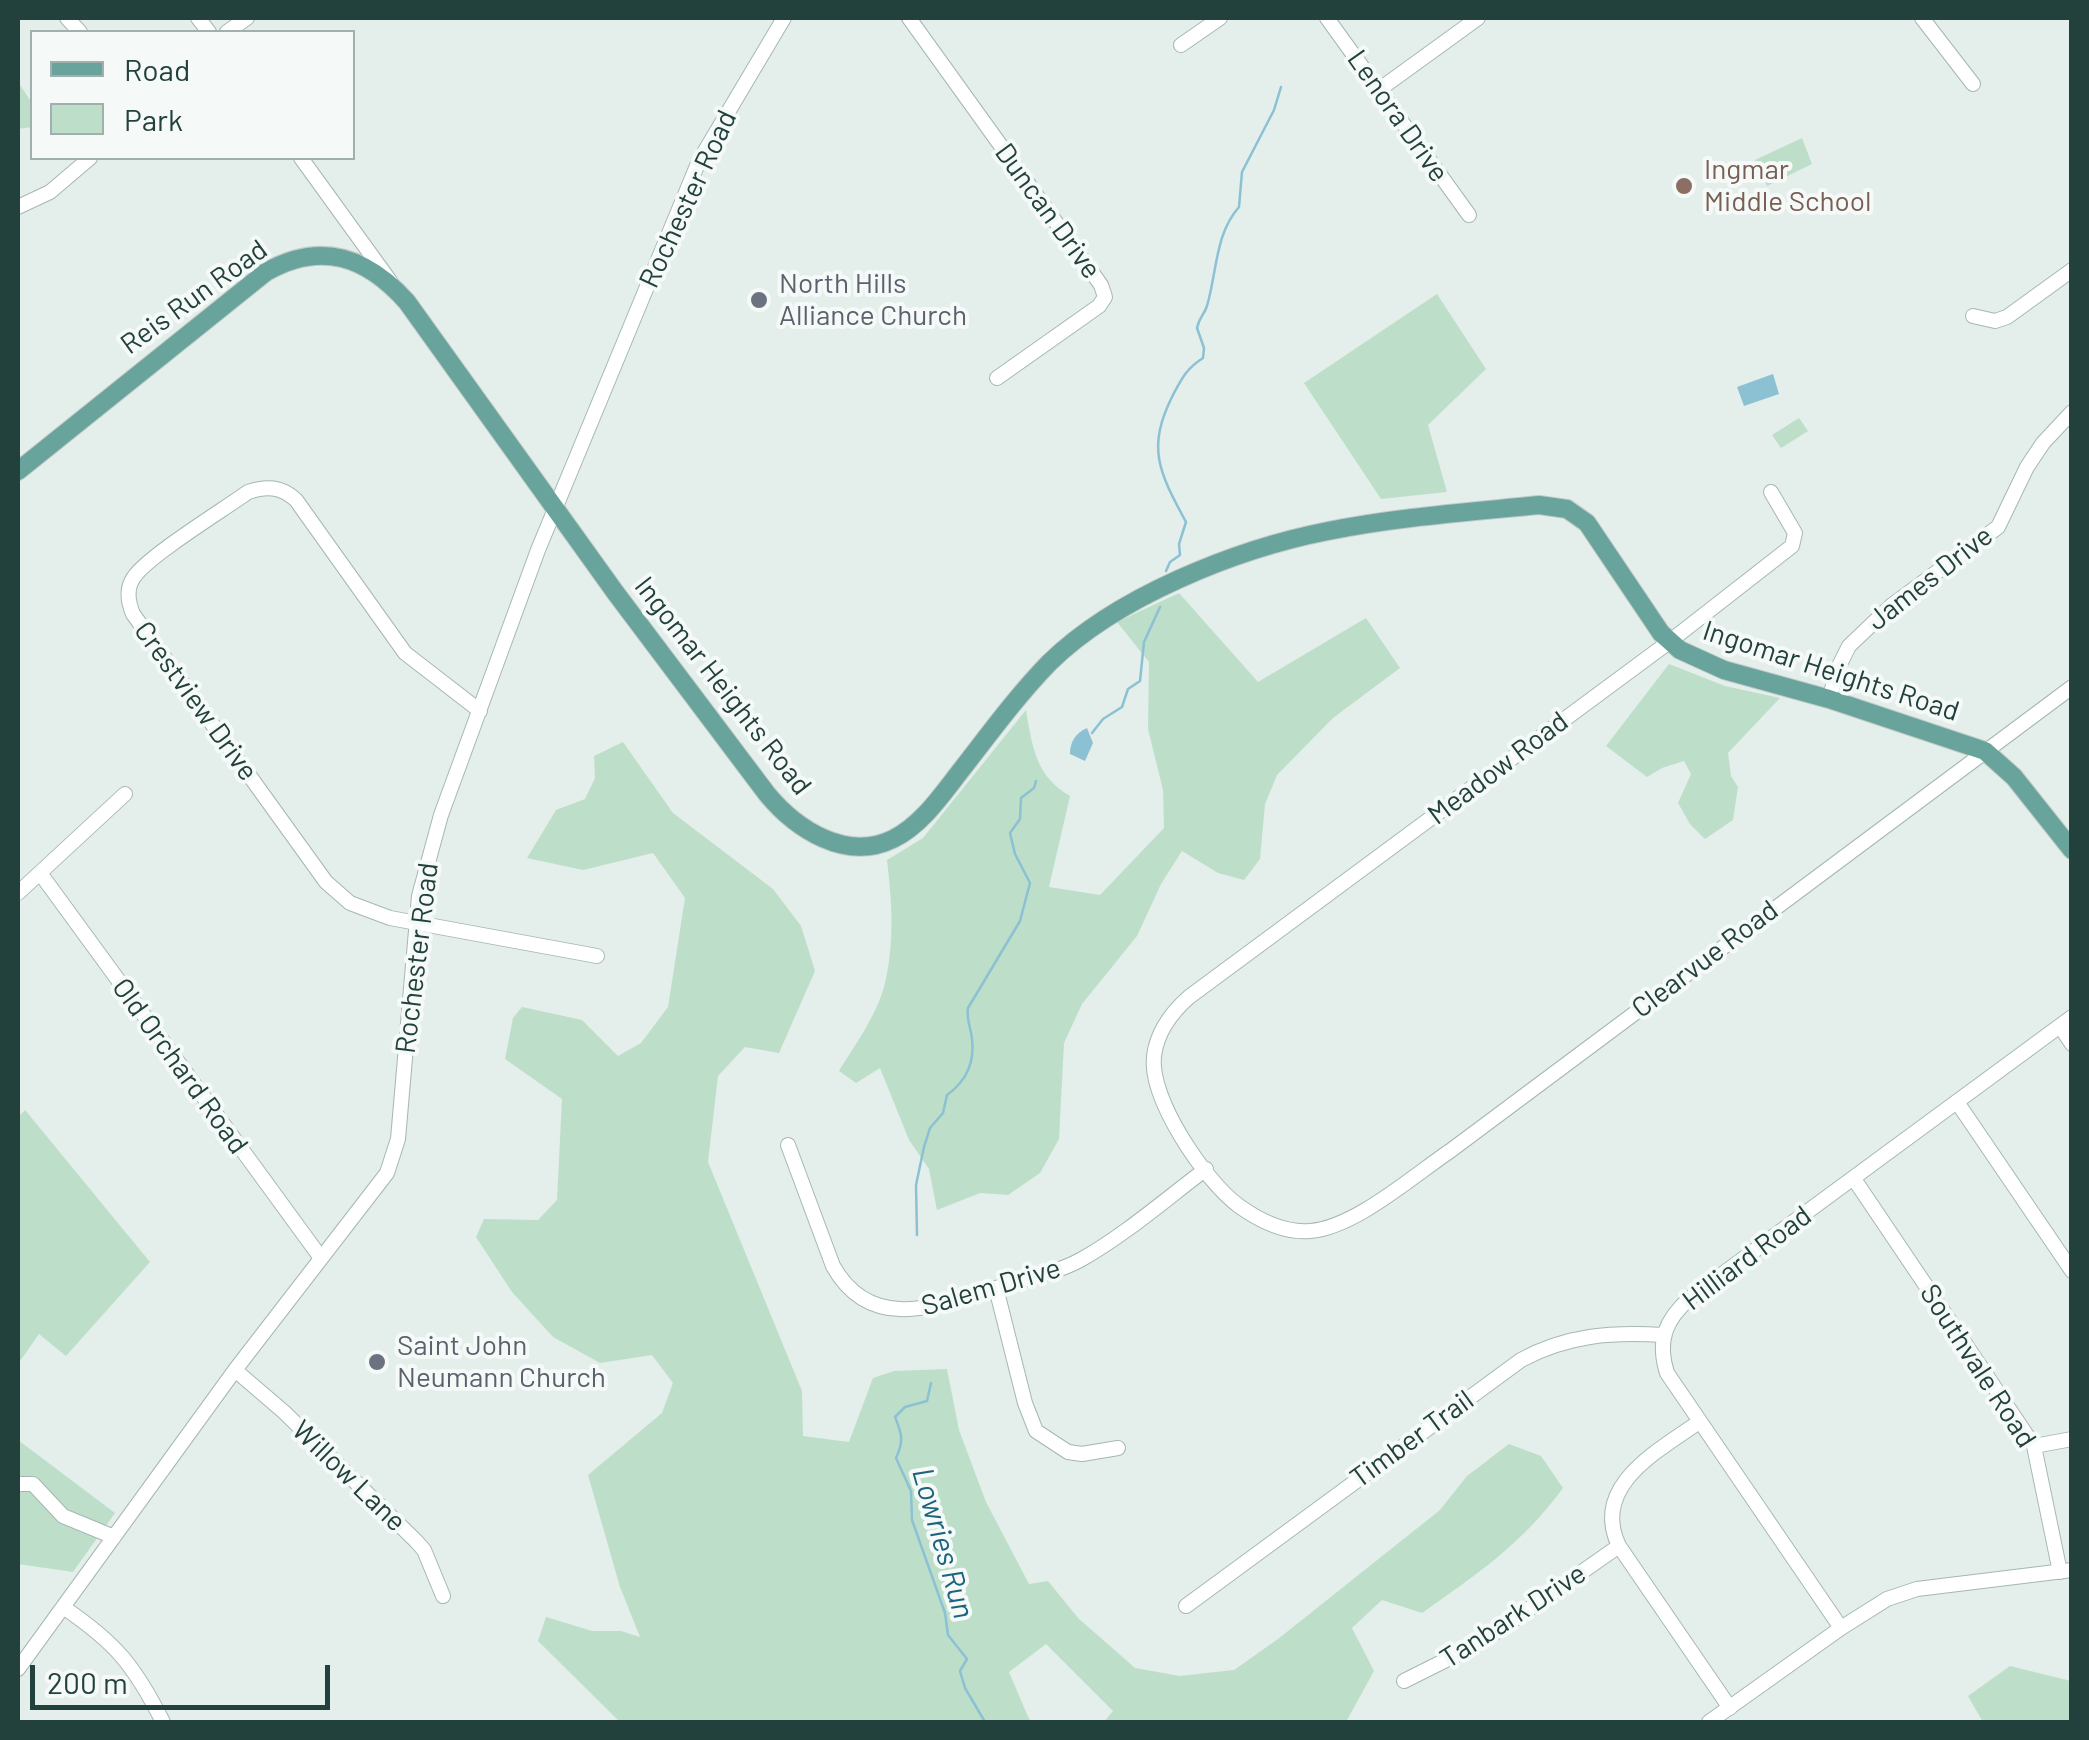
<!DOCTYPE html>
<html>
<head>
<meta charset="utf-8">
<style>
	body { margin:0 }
	#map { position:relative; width:2089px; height:1740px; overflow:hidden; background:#e4eeeb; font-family:Barlow,sans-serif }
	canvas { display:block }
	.frame { position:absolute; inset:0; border:20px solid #23413c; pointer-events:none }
	.legend { position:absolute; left:30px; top:30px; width:325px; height:130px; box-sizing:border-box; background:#f5faf8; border:2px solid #a1b0ad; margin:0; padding:12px 18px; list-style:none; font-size:30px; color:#23413c }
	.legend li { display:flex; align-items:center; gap:20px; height:50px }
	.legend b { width:50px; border:2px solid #a1b0ad }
	.scale { position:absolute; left:30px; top:1665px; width:300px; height:45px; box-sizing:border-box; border:5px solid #23413c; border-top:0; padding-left:12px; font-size:30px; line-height:35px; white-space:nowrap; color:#23413c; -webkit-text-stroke:8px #f5faf8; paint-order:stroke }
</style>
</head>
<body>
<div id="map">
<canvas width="2089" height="1740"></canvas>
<div class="frame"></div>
<ul class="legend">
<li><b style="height:12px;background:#68a49b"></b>Road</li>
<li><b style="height:28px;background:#bddfca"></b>Park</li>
</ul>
<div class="scale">200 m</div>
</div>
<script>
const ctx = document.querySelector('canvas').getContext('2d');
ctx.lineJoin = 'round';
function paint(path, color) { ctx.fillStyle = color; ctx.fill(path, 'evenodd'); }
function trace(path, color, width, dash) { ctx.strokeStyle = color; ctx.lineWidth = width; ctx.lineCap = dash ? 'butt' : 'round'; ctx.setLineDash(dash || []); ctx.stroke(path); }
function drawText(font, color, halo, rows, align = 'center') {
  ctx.font = font + ' Barlow,sans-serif'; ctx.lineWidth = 8; ctx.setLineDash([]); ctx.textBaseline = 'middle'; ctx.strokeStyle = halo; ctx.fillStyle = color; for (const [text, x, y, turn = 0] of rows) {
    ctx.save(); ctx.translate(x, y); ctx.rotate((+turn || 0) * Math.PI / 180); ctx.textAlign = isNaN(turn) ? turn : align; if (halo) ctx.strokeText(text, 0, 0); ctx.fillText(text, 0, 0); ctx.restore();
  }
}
const green = new Path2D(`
	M18 82 32 103V127L18 129Z
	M1802 138 1812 164 1767 186 1755 160Z
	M1437 294 1486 369 1428 425 1447 492 1381 499 1304 383Z
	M1799 418 1808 431 1781 448 1772 435Z
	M1179 593 1258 682 1366 618 1400 668 1333 718 1277 775 1265 804 1260 859 1244 880 1218 873 1182 851 1161 884 1137 936 1082 1004 1064 1043 1059 1139 1040 1173 1008 1195 980 1193 937 1210 929 1169 909 1140 880 1068 856 1083 839 1071C855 1045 876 1016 884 987 895 945 892 902 887 860L923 838 1026 710C1032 746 1036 777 1070 796L1049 887 1100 895 1164 828 1163 790 1148 729 1149 662 1117 622Z
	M1669 664 1725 686 1780 698 1728 753 1731 776 1738 787 1733 820 1705 839 1690 824 1678 803 1691 774 1684 761 1662 768 1647 777 1606 746Z
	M623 742 673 813 773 889 801 926 815 971 779 1053 745 1047 718 1076 708 1162 802 1391 803 1436 849 1442 873 1378 894 1371 947 1369 959 1430 986 1502 1029 1584 1048 1581 1078 1618 1135 1668 1180 1676 1234 1670 1278 1639 1440 1510 1467 1476 1509 1444 1541 1456 1563 1488C1523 1543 1476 1575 1422 1613L1382 1600 1352 1628 1374 1671 1346 1722H1104L1113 1711 1046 1644 1009 1672 1029 1719 1034 1722H620L538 1641 546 1617 592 1631H621L640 1637 620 1587 588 1475 662 1413 673 1383 652 1355 600 1363 553 1337 512 1292 476 1237 484 1219 538 1220 557 1200 562 1099 505 1059 513 1018 522 1007 582 1020 618 1056 641 1043 668 1007 685 898 653 853 583 870 527 858 556 810 585 799 595 778 594 756Z
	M25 1110 150 1262 66 1356 39 1334 18 1364V1117Z
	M18 1440 115 1513 73 1572 18 1564Z
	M2010 1666 2071 1681V1722H1983L1968 1696Z`);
const water = new Path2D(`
	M1773 374 1779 394 1744 406 1737 387Z
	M1087 728 1093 743 1085 761 1070 754C1070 741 1076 733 1087 728Z`);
const stream = new Path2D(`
	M1166 571 1170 562 1180 555 1179 544 1186 522C1159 472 1146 448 1173 395 1182 378 1186 369 1203 358L1204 348 1197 328C1199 318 1204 315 1207 306 1217 272 1215 234 1239 207L1242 172 1274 110 1281 87
	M1092 733 1103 719 1122 707 1128 689 1140 681 1144 642 1160 607
	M917 1235 916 1185 924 1147 930 1128 943 1113 947 1095C965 1082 975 1063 972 1039 971 1028 966 1019 968 1008L1020 921 1030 883 1015 854 1010 833 1020 819 1021 798 1034 788 1036 781
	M931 1383 927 1401 905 1407 895 1417C902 1434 904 1441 896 1458L911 1491 912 1520 945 1613 948 1635 967 1659 960 1671 965 1688 985 1722`);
const minor = new Path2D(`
	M67 18 80 32
	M198 18 209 32
	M909 18 1101 285 1105 297 1099 306 997 378
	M1327 18 1469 215
	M1922 18 1973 84
	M227 32 247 18
	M1181 45 1220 18
	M1380 89 1478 18
	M301 158 390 281
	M18 207 50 192 90 158
	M1973 316 1995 321 2007 317 2072 270
	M1771 492 1795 533 1792 546 1669 642 1189 997C1172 1012 1157 1032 1154 1056 1149 1099 1205 1181 1239 1206 1260 1221 1285 1233 1310 1231 1354 1228 1413 1176 1450 1151L2072 687
	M1829 699 1839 666 1849 646 1891 606 1998 527 2027 467 2043 443 2072 412
	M480 711 405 653 296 500C281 486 266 486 248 492 223 510 148 556 134 577 126 588 128 602 133 614L326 882 350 903 390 918 597 956
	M40 873 321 1258
	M18 893 125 794
	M2060 1026 2072 1044
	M1957 1102 2072 1271
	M788 1145 833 1266C872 1336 942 1304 1003 1286 1029 1278 1059 1272 1082 1259 1126 1234 1166 1199 1206 1169
	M1854 1179 2034 1446 2060 1572
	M996 1288 1025 1403 1036 1431 1068 1452 1082 1454 1118 1448
	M235 1370 284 1412 416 1541 424 1550 443 1596
	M1699 1422C1658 1451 1590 1486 1619 1546L1730 1708
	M2034 1446 2072 1439
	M18 1484H33L63 1516 114 1537
	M1186 1606 1521 1360C1567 1335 1611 1332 1663 1335
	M63 1607C116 1643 134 1665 163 1722
	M1841 1628 1667 1373C1657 1341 1665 1320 1690 1298L2072 1017
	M18 1669 235 1370 387 1173 398 1139 419 896 441 815 538 550 699 161 784 18
	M1404 1681 1482 1642 1619 1546
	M1709 1722 1841 1628 1887 1599 1917 1589 2072 1570`);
const major = new Path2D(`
	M18 471 266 272C321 241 366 256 407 302L615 592 767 794C796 829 846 862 893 839 922 825 943 793 962 769 990 733 1017 696 1049 663 1116 597 1236 549 1328 531 1397 517 1470 512 1539 505L1567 509 1587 523 1661 633 1680 650 1724 670 1829 699 1985 751 2014 777 2072 850`);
const markers = [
	[1684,186,10,"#8d6e63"],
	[759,300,10,"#6b7280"],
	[377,1362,10,"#6b7280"]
];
const streetNames = [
	["Lenora Drive",1398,116,55],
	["Rochester Road",688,199,-65],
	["Duncan Drive",1048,211,54],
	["Reis Run Road",194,297,-36],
	["James Drive",1930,578,-38],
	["Ingomar Heights Road",1831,671,18],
	["Ingomar Heights Road",723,686,52],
	["Crestview Drive",196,701,54],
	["Meadow Road",1498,768,-37],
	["Rochester Road",417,958,-83],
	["Clearvue Road",1705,959,-37],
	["Old Orchard Road",180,1066,54],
	["Hilliard Road",1747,1258,-37],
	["Salem Drive",991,1287,-16],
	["Southvale Road",1978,1366,57],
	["Timber Trail",1412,1439,-36],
	["Willow Lane",349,1476,44],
	["Tanbark Drive",1513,1616,-33]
];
const educationNames = [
	["Ingmar",1704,170],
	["Middle School",1704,202]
];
const worshipNames = [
	["North Hills",779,284],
	["Alliance Church",779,316],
	["Saint John",397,1346],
	["Neumann Church",397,1378]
];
const waterNames = [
	["Lowries Run",943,1543,74]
];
paint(green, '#bddfca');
paint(water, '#8cc1d4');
trace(stream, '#8cc1d4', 2.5);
trace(minor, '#a6b7b3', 16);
trace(major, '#c1cac8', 20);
trace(minor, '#fff', 14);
trace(major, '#68a49b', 18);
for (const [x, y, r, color] of markers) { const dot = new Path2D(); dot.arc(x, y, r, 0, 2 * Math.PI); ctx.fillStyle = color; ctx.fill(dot); trace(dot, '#f5faf8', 4); }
drawText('28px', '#23413c', '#f5faf8', streetNames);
drawText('28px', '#785e54', '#f5faf8', educationNames, 'left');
drawText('28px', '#5b616d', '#f5faf8', worshipNames, 'left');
drawText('italic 30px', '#1b637e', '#f5faf8', waterNames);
</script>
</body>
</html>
